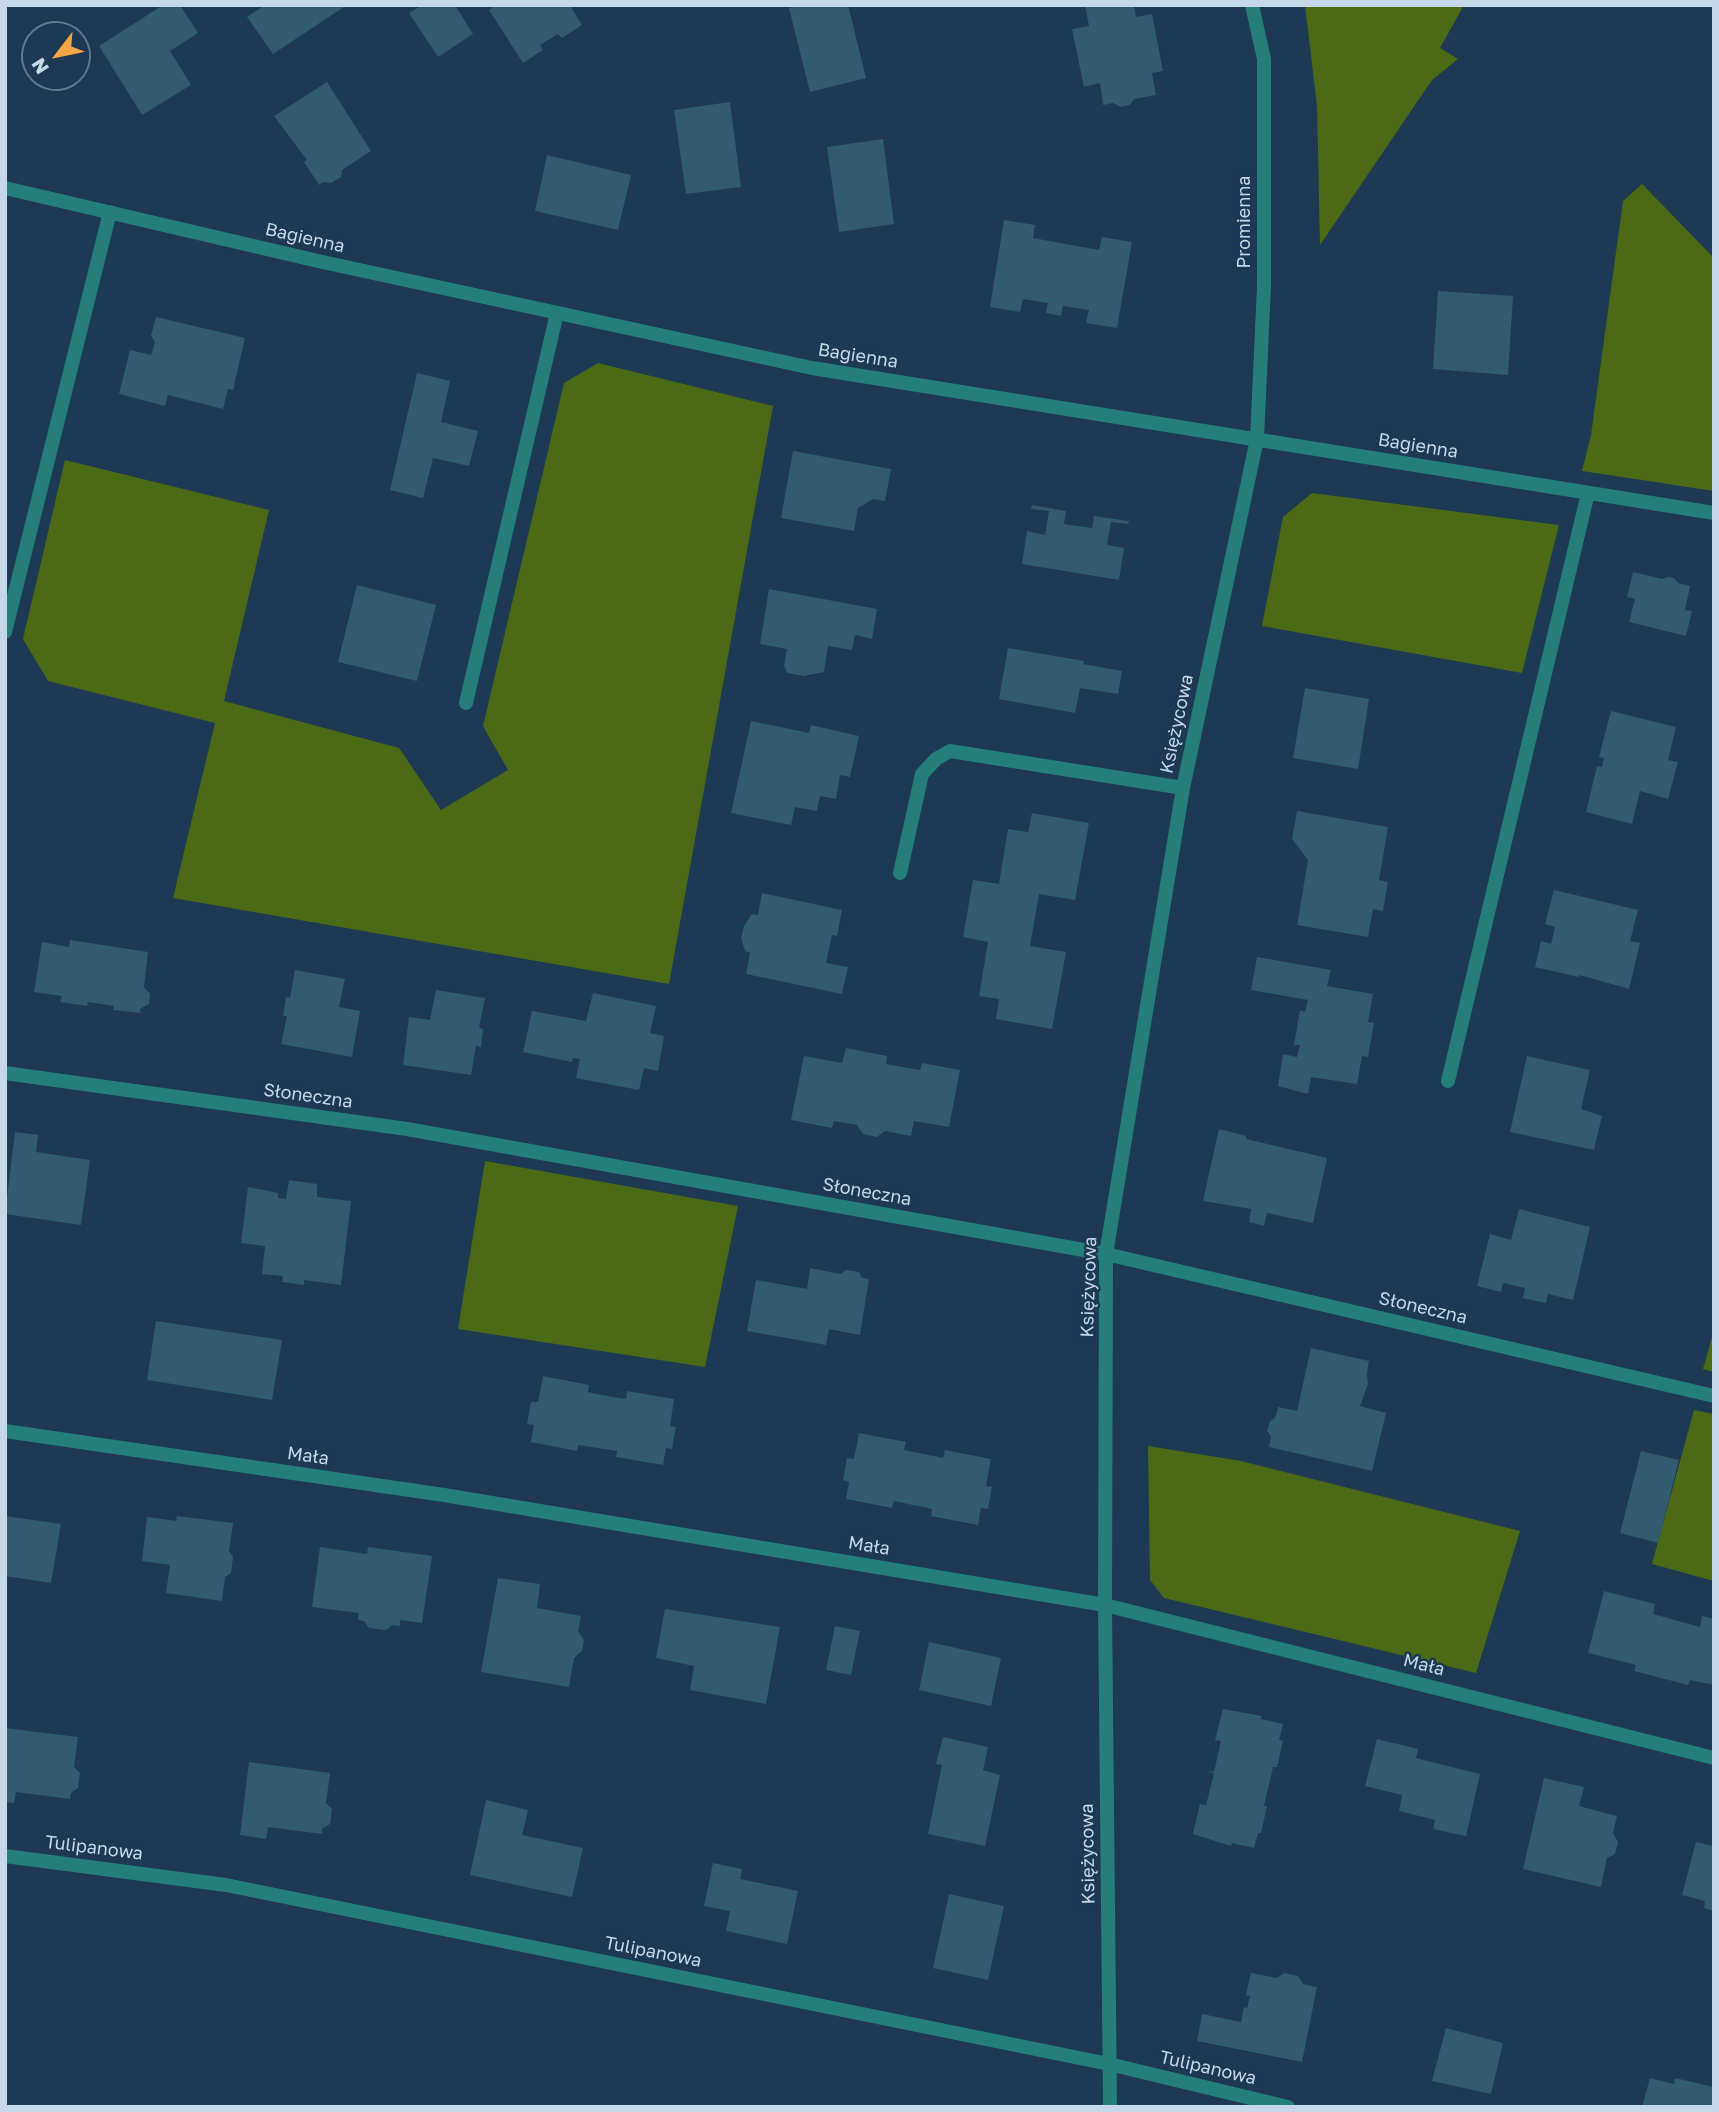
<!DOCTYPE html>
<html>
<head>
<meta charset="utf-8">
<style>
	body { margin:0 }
	#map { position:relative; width:1719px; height:2112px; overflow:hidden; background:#1d3953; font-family:"Golos Text",sans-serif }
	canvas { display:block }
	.frame { position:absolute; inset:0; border:7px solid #c6d7e7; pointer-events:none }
	.north { position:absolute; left:21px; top:21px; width:70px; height:70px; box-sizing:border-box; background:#1d3953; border:2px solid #61788e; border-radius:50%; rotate:238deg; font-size:19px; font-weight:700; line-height:28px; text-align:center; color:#c6d7e7 }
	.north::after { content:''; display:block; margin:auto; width:24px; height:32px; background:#f3a443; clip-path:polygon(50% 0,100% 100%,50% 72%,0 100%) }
</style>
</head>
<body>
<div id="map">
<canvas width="1719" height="2112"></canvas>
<div class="frame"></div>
<div class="north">N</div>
</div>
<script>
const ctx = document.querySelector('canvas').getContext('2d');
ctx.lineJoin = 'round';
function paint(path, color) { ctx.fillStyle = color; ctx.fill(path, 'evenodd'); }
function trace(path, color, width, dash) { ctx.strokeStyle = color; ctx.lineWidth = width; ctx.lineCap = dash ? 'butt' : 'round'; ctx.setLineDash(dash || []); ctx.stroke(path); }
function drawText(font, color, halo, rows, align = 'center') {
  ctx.font = font + ' "Golos Text",sans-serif'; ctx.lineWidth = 5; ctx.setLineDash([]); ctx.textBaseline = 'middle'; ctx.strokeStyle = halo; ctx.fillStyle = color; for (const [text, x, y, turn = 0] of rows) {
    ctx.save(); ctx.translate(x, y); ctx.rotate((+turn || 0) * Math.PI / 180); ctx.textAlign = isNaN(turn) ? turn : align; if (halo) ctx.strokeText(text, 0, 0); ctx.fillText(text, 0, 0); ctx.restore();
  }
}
const green = new Path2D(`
	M1305 5H1464L1440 48 1458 59 1432 80 1320 245 1317 106Z
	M1642 184 1714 258V491L1582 471 1591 435 1623 201Z
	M598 363 773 406 669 984 173 898 215 723 48 681 23 639 65 460 269 510 224 701 399 748 441 810 508 770 483 726 564 383Z
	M1312 493 1559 525 1522 673 1262 626 1283 517Z
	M485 1161 738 1206 705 1367 458 1329Z
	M1714 1330V1372L1703 1369Z
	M1694 1410 1714 1414V1581L1652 1564Z
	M1148 1446 1241 1461 1520 1531 1476 1673 1164 1598 1150 1580Z`);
const building = new Path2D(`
	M163 5H180L198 33 170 51 191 85 142 115 99 46Z
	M265 5H347L273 54 247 17Z
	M422 5H455L473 34 438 57 409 13Z
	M496 5H570L582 25 562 38 558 34 540 45 543 50 523 63 489 10Z
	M800 5H848L866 78 810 92 789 8Z
	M1085 5H1134L1136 17 1152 14 1163 71 1152 73 1156 95 1134 99 1130 105 1121 107 1113 103 1103 105 1100 83 1084 87 1072 29 1089 26Z
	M327 82 371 151 342 170 341 177 331 183 323 182 319 185 304 162 307 160 274 116Z
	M730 102 741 187 686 194 674 110Z
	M883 139 894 224 839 232 827 147Z
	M547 155 631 175 618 230 535 211Z
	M1004 220 1035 225 1033 238 1099 250 1102 237 1132 242 1117 328 1086 323 1089 310 1063 306 1061 316 1046 313 1048 303 1023 299 1020 312 990 307Z
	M1438 291 1513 296 1508 375 1433 369Z
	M156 317 245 338 233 390 228 389 223 409 168 395 165 406 119 394 130 350 151 355 155 342 151 336Z
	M417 373 450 381 441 422 478 431 469 466 433 458 423 498 390 490Z
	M793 451 891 469 885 501 873 499 858 508 854 531 781 518Z
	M1032 505 1066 511 1064 524 1092 528 1094 516 1129 521 1128 524 1111 522 1107 545 1124 548 1119 580 1022 564 1027 531 1045 535 1049 511 1031 509Z
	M1633 572 1662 579 1668 577 1674 578 1678 583 1690 586 1685 610 1692 611 1686 636 1629 622 1635 599 1627 597Z
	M357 585 436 605 417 681 338 662Z
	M769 589 877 609 872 639 855 635 852 650 828 646 824 672 804 676 787 673 784 665 787 649 760 644Z
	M1008 648 1084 661 1083 664 1122 671 1118 694 1080 688 1075 713 999 699Z
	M1305 688 1369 699 1358 769 1293 758Z
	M1611 711 1676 727 1668 760 1678 762 1668 799 1640 791 1632 824 1586 812 1597 766 1602 767 1604 758 1599 757Z
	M751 721 809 733 811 725 859 736 850 777 840 775 836 799 820 796 817 811 795 807 791 825 731 813Z
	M1297 811 1388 827 1379 880 1388 882 1383 911 1373 909 1368 937 1297 925 1308 860 1292 839Z
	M1032 813 1089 823 1075 900 1039 894 1030 946 1066 952 1052 1029 996 1019 999 999 979 996 988 942 963 937 973 880 999 884 1008 829 1028 832Z
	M1554 890 1638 910 1630 941 1640 943 1629 989 1580 975 1579 977 1535 967 1541 941 1551 944 1555 927 1545 924Z
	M762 893 842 910 837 936 832 935 826 963 848 967 842 994 746 974 750 953 745 951 741 938 744 926 752 914 758 915Z
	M70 940 148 952 144 987 150 994 149 1004 140 1009V1013L113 1010 114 1006 88 1002 87 1006 60 1002 62 996 34 992 42 942 69 947Z
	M1257 957 1331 970 1327 986 1373 994 1368 1022 1374 1023 1368 1057 1362 1056 1357 1084 1311 1077 1308 1094 1278 1086 1283 1054 1297 1057 1300 1045H1294L1300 1010 1305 1012 1308 1000 1251 990Z
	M295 970 345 979 339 1007 360 1011 352 1057 281 1044 287 1016H283L286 997 290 998Z
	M436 990 485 998 479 1028 483 1029 481 1047 476 1046 471 1075 403 1065 409 1017 430 1020Z
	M593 993 656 1006 650 1033 664 1036 658 1071 644 1068 639 1090 576 1078 580 1059 573 1058 572 1062 523 1052 532 1011 586 1021Z
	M846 1048 887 1056 886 1064 920 1070 922 1063 960 1070 949 1127 914 1121 911 1136 885 1131 877 1137 863 1134 857 1125 834 1121 832 1128 791 1120 804 1056 842 1063Z
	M1527 1056 1590 1070 1581 1109 1602 1116 1594 1150 1510 1132Z
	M1219 1129 1246 1136V1139L1327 1158 1313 1223 1267 1213 1264 1226 1249 1222 1251 1209 1203 1201Z
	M15 1132 38 1135 36 1152 90 1160 81 1225 5 1214Z
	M289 1180 317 1184V1197L351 1201 341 1285 304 1280V1285L282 1282 283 1276 262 1274 265 1246 241 1243 248 1187 278 1193V1198L286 1199Z
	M1519 1209 1590 1227 1573 1300 1548 1294 1546 1303 1523 1298 1525 1288 1503 1283 1501 1292 1477 1286 1490 1234 1511 1240Z
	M810 1268 841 1274 846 1270 859 1272 862 1278 869 1279 860 1335 829 1329 826 1345 747 1331 756 1280 807 1289Z
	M156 1321 282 1340 272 1400 147 1380Z
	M1311 1348 1369 1361 1367 1373 1368 1384 1360 1406 1386 1413 1372 1471 1269 1447 1271 1436 1267 1431 1270 1421 1275 1418 1278 1407 1297 1411Z
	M543 1376 589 1385 588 1392 607 1396 626 1399 627 1391 674 1399 670 1426 676 1427 672 1449 666 1448 663 1465 616 1457 617 1451 578 1445 577 1451 531 1442 534 1425 527 1424 531 1402H538Z
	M859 1433 906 1442 904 1450 943 1458 945 1450 991 1459 986 1486 992 1487 988 1509 981 1508 978 1525 931 1516 932 1509 894 1501 892 1508 846 1499 849 1482 843 1480 847 1458 854 1459Z
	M1641 1451 1679 1460 1658 1543 1620 1533Z
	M5 1516 61 1524 51 1583 5 1576Z
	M177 1516 233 1523 229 1551 233 1557 231 1573 225 1577 222 1601 166 1593 170 1565 142 1561 147 1517 176 1521Z
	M320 1547 367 1554 368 1547 432 1556 422 1623 400 1620V1626L393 1625 386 1630 369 1628 364 1621 358 1620 359 1613 312 1607Z
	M498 1578 540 1584 537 1608 581 1616 578 1631 584 1640 582 1651 574 1658 569 1687 481 1672Z
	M1604 1591 1655 1604 1653 1614 1700 1627 1702 1616 1714 1619V1685L1690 1680 1688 1685 1634 1671 1636 1665 1588 1653Z
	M665 1609 780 1627 766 1704 690 1690 694 1666 656 1658Z
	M835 1626 860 1631 851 1675 826 1670Z
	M929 1642 1001 1658 991 1706 919 1690Z
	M1223 1709 1262 1716 1261 1719 1283 1724 1279 1740 1283 1741 1277 1767H1273L1264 1806H1267L1261 1833H1258L1254 1848 1232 1843 1231 1846 1193 1834 1200 1804 1206 1805 1214 1774 1208 1771 1214 1772 1221 1741 1215 1740Z
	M5 1728 78 1737 74 1767 80 1773 78 1788 71 1793 70 1799 16 1792 14 1803 5 1802Z
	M943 1737 988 1747 983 1770 1000 1775 985 1846 928 1834 942 1765 936 1764Z
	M1377 1739 1418 1749 1416 1758 1480 1774 1466 1836 1433 1829 1435 1820 1399 1811 1402 1795 1365 1786Z
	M249 1762 330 1773 326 1803 332 1809 330 1824 322 1829V1834L268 1827 266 1839 240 1835Z
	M1544 1778 1584 1787 1579 1806 1617 1816 1613 1833 1618 1842 1615 1854 1607 1858 1601 1887 1523 1869Z
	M486 1800 528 1810 522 1835 583 1848 572 1897 470 1875Z
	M1696 1842 1714 1846V1911L1704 1908 1705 1901 1682 1895Z
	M713 1863 742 1869 740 1879 798 1891 787 1944 726 1931 730 1911 704 1906Z
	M949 1894 1004 1906 988 1980 933 1968Z
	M1251 1973 1277 1978 1284 1973 1298 1976 1303 1984 1317 1987 1302 2062 1197 2041 1202 2014 1241 2022 1244 2007 1247 2008 1250 1996 1246 1995Z
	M1446 2028 1503 2043 1491 2094 1432 2081Z
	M1650 2078 1674 2084 1675 2078 1714 2087V2107H1642Z`);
const lane = new Path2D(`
	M5 632 110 212
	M466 703 557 313
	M900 873 922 774 936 759 950 751 1183 788
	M1448 1081 1588 493`);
const street = new Path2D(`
	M5 188 318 261 812 368 1714 513
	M5 1073 407 1129 1106 1254 1714 1396
	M5 1431 444 1495 1105 1605 1714 1758
	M5 1856 226 1885 1109 2064 1288 2107
	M1110 2107 1105 1605 1106 1254 1183 788 1257 439 1264 286V59L1252 5`);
const streetNames = [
	["Promienna",1244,222,-90],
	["Bagienna",305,238,13],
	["Bagienna",858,356,9],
	["Bagienna",1418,446,9],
	["Księżycowa",1177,724,-78],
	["Słoneczna",308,1096,8],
	["Słoneczna",867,1192,10],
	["Księżycowa",1089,1287,-88],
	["Słoneczna",1423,1308,13],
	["Mała",308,1456,8],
	["Mała",869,1546,9],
	["Mała",1424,1665,14],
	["Tulipanowa",94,1848,7],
	["Księżycowa",1088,1854,-91],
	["Tulipanowa",653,1952,11],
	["Tulipanowa",1208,2068,13]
];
paint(green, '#4c6a16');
paint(building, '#315c6f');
trace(lane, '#257e78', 14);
trace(street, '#257e78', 14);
drawText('18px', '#c6d7e7', '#1d3953', streetNames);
</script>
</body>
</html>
